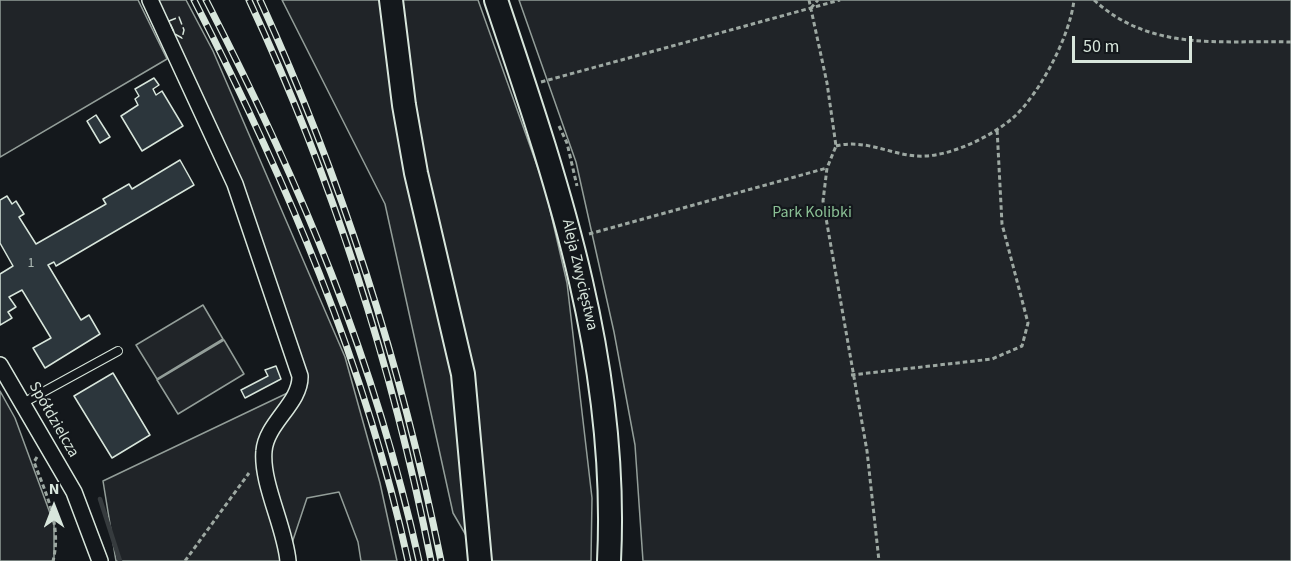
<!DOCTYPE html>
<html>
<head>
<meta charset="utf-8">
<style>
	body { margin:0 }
	#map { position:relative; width:1291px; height:561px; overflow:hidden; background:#14181c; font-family:"Source Sans 3",sans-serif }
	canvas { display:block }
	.north { position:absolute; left:24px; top:477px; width:60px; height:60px; -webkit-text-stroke:4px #14181c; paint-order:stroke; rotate:0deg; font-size:16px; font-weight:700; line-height:24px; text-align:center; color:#d8e6dc }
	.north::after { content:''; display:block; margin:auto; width:21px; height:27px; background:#d8e6dc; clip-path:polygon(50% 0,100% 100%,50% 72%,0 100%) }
	.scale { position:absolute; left:1072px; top:36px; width:120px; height:27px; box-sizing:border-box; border:3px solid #d8e6dc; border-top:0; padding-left:8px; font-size:18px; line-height:21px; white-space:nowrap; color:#d8e6dc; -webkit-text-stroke:4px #14181c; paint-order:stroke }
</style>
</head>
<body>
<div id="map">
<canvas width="1291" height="561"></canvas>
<div class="north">N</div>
<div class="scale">50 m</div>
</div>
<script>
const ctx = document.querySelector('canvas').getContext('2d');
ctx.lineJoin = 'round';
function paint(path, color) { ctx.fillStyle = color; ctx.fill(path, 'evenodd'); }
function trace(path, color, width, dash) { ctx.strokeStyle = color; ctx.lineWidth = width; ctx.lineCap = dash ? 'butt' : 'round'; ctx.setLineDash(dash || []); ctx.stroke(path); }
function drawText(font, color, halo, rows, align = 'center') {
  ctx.font = font + ' "Source Sans 3",sans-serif'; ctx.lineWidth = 4.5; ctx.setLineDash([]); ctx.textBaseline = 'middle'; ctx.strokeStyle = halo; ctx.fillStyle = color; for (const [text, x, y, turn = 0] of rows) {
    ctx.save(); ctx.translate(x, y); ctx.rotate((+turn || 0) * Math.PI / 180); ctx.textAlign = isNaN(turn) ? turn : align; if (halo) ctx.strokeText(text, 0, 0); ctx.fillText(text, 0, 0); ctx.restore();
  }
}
const green = new Path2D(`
	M0 0H138L167 59 0 157Z
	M152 0H186L213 51 345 357 380 483 397 561H361L358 542 339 492 307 498 292 543V561H116L103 481 298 388 281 302Z
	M282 0H478L545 188 567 283 592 498 591 561H481L453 513 385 204Z
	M519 0H1291V561H643L635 445 614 332 576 162Z
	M203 305 223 339 157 379 136 345Z
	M224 340 244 374 178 414 157 380Z
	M0 391 15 418 54 524V561H0Z`);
const stream = new Path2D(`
	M100 499 120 561`);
const building = new Path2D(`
	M154 78 159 85 153 89 156 95 162 91 183 126 142 151 121 116 138 105 135 99 139 96 135 89Z
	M96 115 110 137 100 143 87 121Z
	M180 160 194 185 56 266 54 262 48 265 81 320 89 315 100 334 45 368 33 348 51 338 22 290 9 297 16 307 8 312 12 318 0 325V274L13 266 0 243V200L7 196 12 204 16 201 24 214 19 217 36 244 106 204 103 199 129 184 132 189Z
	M276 366 281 379 245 398 241 390 268 376 265 370Z
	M113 373 150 435 112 458 74 396Z`);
const path = new Path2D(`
	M809 0 827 83 836 146 827 168 823 201 867 451 879 561
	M1094 0C1151 52 1219 40 1291 42
	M811 8 818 0
	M541 82 840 0
	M559 126 567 143 577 186
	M836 146C868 138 895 158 926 156 955 154 992 136 1014 117 1040 93 1070 36 1074 0
	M589 234 827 168
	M851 375 992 359 1022 346 1028 323 1002 224 997 128
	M37 457 34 462C46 494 62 526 53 561
	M185 561 249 473`);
const service = new Path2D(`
	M23 403 118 351`);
const minor = new Path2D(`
	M150 0 235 184 300 376C301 403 266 423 264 451 261 483 285 527 288 561
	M0 365 74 492 100 561`);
const primary = new Path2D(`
	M391 0 404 105 416 173 463 374 480 561
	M496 0C558 185 619 362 609 561`);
const rail = new Path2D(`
	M194 0C286 180 365 363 408 561
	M206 0C301 185 374 357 419 561
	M249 0C332 178 393 368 431 561
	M260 0C342 179 402 368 441 561`);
const fence = new Path2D(`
	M179 17 184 30 182 38 175 34 169 21Z`);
const numberNames = [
	["1",31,264]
];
const parkNames = [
	["Park Kolibki",812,213]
];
const streetNames = [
	["Aleja Zwycięstwa",579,275,77],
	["Spółdzielcza",53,420,60]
];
paint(green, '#202428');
trace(green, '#939e99', 1.5);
trace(stream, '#363b3e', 4.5);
paint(building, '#2c363c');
trace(building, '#d8e6dc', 1.5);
trace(service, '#d8e6dc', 10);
trace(minor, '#d8e6dc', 18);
trace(primary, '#d8e6dc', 26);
trace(path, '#9da8a2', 3, [4.5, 3]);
trace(service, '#14181c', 8);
trace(minor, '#14181c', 15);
trace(primary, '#14181c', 22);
trace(rail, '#d8e6dc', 7);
trace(rail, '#14181c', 4.5, [14]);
trace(fence, '#d8e6dc', 1.5, [8, 3]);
drawText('14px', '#adbab4', null, numberNames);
drawText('16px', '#8ac095', '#14181c', parkNames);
drawText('16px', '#d8e6dc', '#14181c', streetNames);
</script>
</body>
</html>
